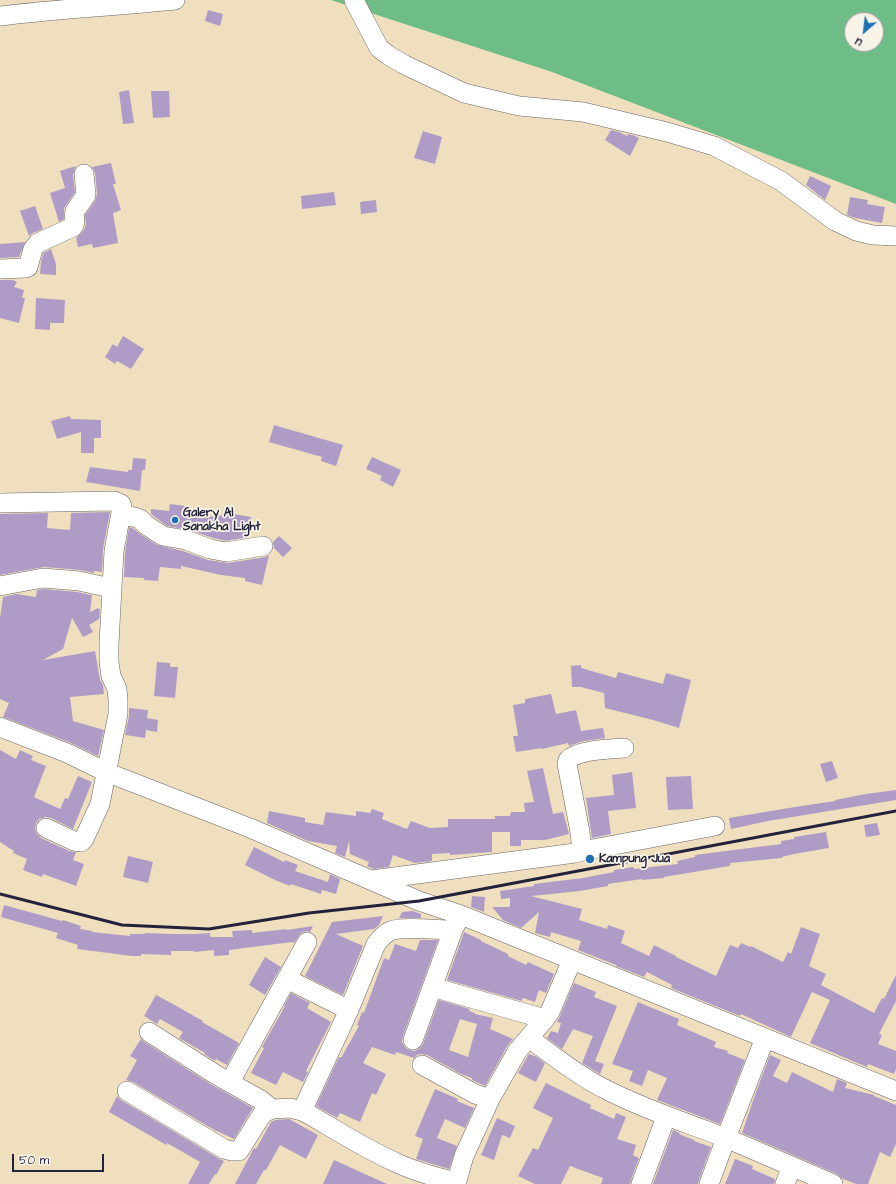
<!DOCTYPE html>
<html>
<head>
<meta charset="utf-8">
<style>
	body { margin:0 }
	#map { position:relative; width:896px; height:1184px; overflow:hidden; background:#efdfbe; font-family:"Architects Daughter",sans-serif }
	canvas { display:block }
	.north { position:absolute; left:844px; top:12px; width:40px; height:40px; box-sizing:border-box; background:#f7f3e8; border:1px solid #a29fa3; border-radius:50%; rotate:208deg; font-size:11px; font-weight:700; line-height:16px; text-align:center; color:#22223b }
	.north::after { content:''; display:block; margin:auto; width:14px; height:18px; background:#1f6fb2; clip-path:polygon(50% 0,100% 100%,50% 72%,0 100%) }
	.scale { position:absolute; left:12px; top:1154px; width:92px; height:18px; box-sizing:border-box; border:2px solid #22223b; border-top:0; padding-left:5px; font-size:12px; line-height:14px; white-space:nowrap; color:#22223b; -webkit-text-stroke:3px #f7f3e8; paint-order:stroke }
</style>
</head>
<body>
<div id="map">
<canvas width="896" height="1184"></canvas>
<div class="north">U</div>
<div class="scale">50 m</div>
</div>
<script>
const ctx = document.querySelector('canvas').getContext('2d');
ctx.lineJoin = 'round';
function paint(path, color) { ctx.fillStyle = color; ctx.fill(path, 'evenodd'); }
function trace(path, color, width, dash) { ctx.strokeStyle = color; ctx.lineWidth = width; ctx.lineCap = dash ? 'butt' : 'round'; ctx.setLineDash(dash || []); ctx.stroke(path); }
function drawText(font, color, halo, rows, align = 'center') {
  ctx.font = font + ' "Architects Daughter",sans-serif'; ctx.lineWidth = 3.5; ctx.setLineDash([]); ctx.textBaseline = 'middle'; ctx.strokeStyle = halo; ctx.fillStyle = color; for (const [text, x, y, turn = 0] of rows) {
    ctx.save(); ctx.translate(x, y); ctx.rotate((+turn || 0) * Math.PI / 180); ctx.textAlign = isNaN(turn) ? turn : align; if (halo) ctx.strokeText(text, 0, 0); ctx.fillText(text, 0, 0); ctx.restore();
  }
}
const forest = new Path2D(`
	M331 0H896V204L552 72ZM852 20H876V44H852Z`);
const building = new Path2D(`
	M208 10 223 14 220 26 205 21Z
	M129 90 134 123 123 124 119 92Z
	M151 91H169L170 117 153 118Z
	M611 130 619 132 627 136 628 134 635 136 639 138 630 156 605 140Z
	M423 131 442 137 435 164 414 158Z
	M111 163 116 184H113L121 210 113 213 118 243 93 248 92 244 78 247 76 238 84 230 86 224 85 215 95 201 97 194 95 173 92 167Z
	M76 166 73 175 75 192 64 208V219L59 222 50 193 65 188 60 171Z
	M810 176 831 186 825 200 806 185Z
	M334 192 336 205 302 209 301 196Z
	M850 197 868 200 867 204 885 207 882 223 855 218 847 215Z
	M376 200 377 212 361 214 360 202Z
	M35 206 43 229 33 233 29 236 20 211Z
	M25 242 19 257 0 258V244Z
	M51 249 56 264V275L40 274 41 262 43 254 45 252Z
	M0 280H13L17 282 14 287 24 290 22 298H25L19 323 0 318Z
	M36 298 65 300 64 323H50V330L35 329Z
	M123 336 144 349 131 369 117 361 115 364 105 357 113 344 117 347Z
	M70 416 71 419 101 420V438H94V453H81V432L57 439 51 421Z
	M274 425 343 445 336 466 321 461 322 457 269 442Z
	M372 457 401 470 393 487 380 480 382 476 366 469Z
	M133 458 146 459 145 470H142L140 491 86 482 90 467 128 472V470H132Z
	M170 504 185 506V509L209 514 208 517 234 514 251 517 249 537 226 541 213 538 190 530 167 526 151 514V509L169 511Z
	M110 512 103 549 102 572 94 571V573L80 570 44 567 0 575V514L48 513 47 528 70 530 71 513Z
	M129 527 134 529 140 534 157 545 183 551 208 560 228 563 265 557 269 555 262 585 245 581V578L221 575 181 566V569L160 567 158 581 144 580V578L124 577 125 552Z
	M279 536 292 548 283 557 274 548 273 542Z
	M44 589 77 592 92 595 90 612 98 608 100 610 99 619 89 625 93 632 83 637 72 618 63 649 43 660 95 651 100 680 103 685 104 694 70 697 73 721 104 730 98 756 71 743 3 717 9 703 0 699V618L3 597 16 594 36 597 37 590Z
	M157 662 170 663V667H178L175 698 154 696Z
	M581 665V668L616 678 618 672 663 684 666 673 691 680 679 728 653 720 605 708 604 693 581 687H572L571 666Z
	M551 694 556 714 576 710 581 731 603 728 605 738 584 741 569 746 568 743 542 749V748L516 752 513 736H518L513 705 525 703V699Z
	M129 708 148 710 147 718 158 720 157 732 146 730 145 738 125 735 129 716Z
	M0 750 16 759 20 750 33 756 31 760 46 766 34 797 60 809 65 798 68 799 78 776 92 782 73 829 51 818 45 817 39 819 36 823 35 829 37 834 41 838 69 851 76 852 73 860 84 864 76 886 43 874 42 877 23 870 27 859 13 853 14 851 0 842Z
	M832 761 838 778 826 782 820 764Z
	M543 768 553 814 563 812 569 834 545 840H521V846H510V832H492V852L450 855V853L432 854V861L415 863 393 855 389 867 374 869 367 866 369 862 350 854 349 841 345 857 335 853 337 846 308 841 267 823 269 811 305 818V822L323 825 326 812 356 816V811L370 813 372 809 384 813 382 819 407 829 411 821 430 828 448 827V819H495V816H510L511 812H525L524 803 534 802 527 771Z
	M632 772 636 808 608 811 611 834 592 838 586 798 614 795 612 775Z
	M691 776 693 809 668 810 666 777Z
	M896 790V800L768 821 731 829 729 818 795 807 835 801V800L866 794Z
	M877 823 880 835 866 837 864 825Z
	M826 832 829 848 794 854 782 857V858L730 863V866L664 877V878L642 880V879L608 884V886L580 891 531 896 582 909 579 920 607 929 608 925 625 931 621 943 649 956 654 945 676 956V957L716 976 730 945 738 948 741 943 750 947 751 946 783 962 788 952 791 954 801 927 820 934 809 966 826 974 821 985 874 1013 882 998 884 999 896 975V1001L879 1034 882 1035 878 1044 896 1051V1069L894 1074 868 1064 867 1067 810 1043 830 1000 812 992 791 1037 741 1014 740 1016 671 988 672 985 647 972 644 977 616 966V965L578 950 581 941 551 932 550 937 535 933 539 912 521 928 503 920 492 907H510V898L501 899 500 891 534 886V884L583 878 614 872V870L633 867 634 869 678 864 677 861 695 857V855L781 844V841L794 839V837Z
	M254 847 284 862 285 860 298 865 295 871 328 882 330 874 340 879 336 894 322 890 321 894 291 884 290 886 275 880 245 865Z
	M128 856 153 862 148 883 123 877Z
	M472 896 485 897 484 912 471 907Z
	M4 905 62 921 63 920 81 926 80 929 92 931V932L130 936V934H145V933L171 934H196L210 933V937H233L232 931 252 930V933L287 929V930L313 926 310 932 306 931 301 933 294 943 292 942 229 950V955L214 956V950L194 952V951H171V955L141 954V956H132L77 949 78 945 56 938 58 933 1 917Z
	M413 911 421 914V918H399L402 912Z
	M383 916 379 925 374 929 336 934 363 946 343 995 305 976 332 922Z
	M464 932 481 940V941L508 954V956L526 965 528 962 554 974 546 993 539 990 535 1002 523 998 522 1001 447 980Z
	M420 940H438L403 1036 402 1042 405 1047 409 1050 415 1051 420 1048 423 1044 439 1000 470 1009 469 1011 475 1013V1014L493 1018 490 1029 513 1039 508 1045 485 1086 472 1080V1078L461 1074 427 1055 421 1054 417 1055 414 1058 396 1052 395 1055 372 1047 363 1063 386 1074 376 1095 372 1093 360 1122 340 1113 337 1118 316 1106 339 1057 341 1058 359 1026 357 1025 362 1012 364 1013 384 958 389 960 395 944 416 951ZM460 1019 477 1024 468 1057 449 1050Z
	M265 957 281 967 265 995 249 985Z
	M574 983 596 992 594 997 617 1006 595 1061 604 1064 600 1074 582 1063 593 1036 573 1029 562 1049 547 1038 551 1031 558 1033 561 1023 557 1022 560 1016Z
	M291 993 310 1003 307 1008 331 1022 306 1071 308 1072 303 1082 283 1072 276 1085 251 1073 264 1048 262 1047 285 1006H284Z
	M156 995 171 1003 203 1021 202 1022 239 1043 227 1065 216 1059 215 1061 204 1054 205 1053 179 1038 183 1032 160 1019 157 1024 144 1016Z
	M638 1002 679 1019 677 1025 716 1042 714 1047 728 1051 727 1053 745 1060 720 1124 657 1100 667 1078 648 1070 642 1086 629 1081 633 1071 612 1064Z
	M141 1039 143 1041 212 1085 253 1108 234 1139 217 1131H216L133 1082 126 1080 137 1060 130 1056Z
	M529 1054 537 1057 545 1063 536 1082 518 1073Z
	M770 1055 781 1060 773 1076 787 1083 792 1072 833 1092 837 1079 847 1083 845 1088 874 1095V1096L896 1105V1144L890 1157 880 1152 868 1184H856L843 1179 837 1174 742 1133 756 1092Z
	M546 1083 591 1105 590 1108 614 1119 616 1113 626 1117 617 1139 636 1145 633 1155 639 1158 631 1180 630 1184H601L603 1178 570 1166 561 1184H535L518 1176 533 1148 538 1150 553 1118 533 1108Z
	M435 1089 458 1099 457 1101 474 1108 465 1128 445 1119 437 1138 457 1146 449 1169 416 1159 423 1139 415 1136Z
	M117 1096 121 1100 218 1158 224 1161 216 1175 215 1174 209 1184H188L200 1162 167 1143 166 1145 156 1139 109 1112Z
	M497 1118 515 1126 510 1138 502 1135 494 1160 481 1155Z
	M289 1119 318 1135 306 1159 280 1145 266 1170H264L256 1184H235L254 1148 256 1149 271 1122 275 1120Z
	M673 1130 680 1133 679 1134 694 1140V1141L711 1147 699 1180 698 1184H653Z
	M735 1159 753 1166 752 1169 775 1179 774 1184H725Z
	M334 1160 387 1184H323Z`);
const minor = new Path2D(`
	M354 0 379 48 388 55 403 64 464 93 519 106 583 112 667 132 714 146 781 181 835 221 856 231 873 235 896 236
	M0 16C58 9 116 6 175 0
	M0 269 26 268 28 267 33 249 38 243 73 227C77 221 73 217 75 211L86 195 84 174
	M0 503 114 501 121 504 122 507 114 551 109 644V662L111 676 117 689 118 700V714L100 804 84 839 81 842 74 841 46 828
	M121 515 134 517 140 519 146 525 163 536 186 540 210 549 226 552 263 546
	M0 586 43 578 79 581 111 588
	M0 727 67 753 106 772 250 828 419 901 461 915 896 1091
	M582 851 715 826
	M372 880 575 853 582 851 580 832 567 764 568 760C577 750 610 749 624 748
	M287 979 349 1010
	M432 987 545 1019
	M149 1032 218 1076 261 1100 272 1109
	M529 1038C555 1057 580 1077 609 1091 646 1110 687 1123 726 1138L709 1184
	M765 1038 726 1138 833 1184
	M413 1040 453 930 458 920
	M422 1065 475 1094 490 1099
	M230 1082 307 942
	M127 1091 224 1149 232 1151H239L263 1113 272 1109 290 1108 302 1111 310 1115C339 1132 367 1150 397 1163 416 1172 436 1177 456 1182
	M302 1111 349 1010 376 944C380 939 384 934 390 931 402 926 438 930 453 930
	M456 1184 464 1156 490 1099 518 1050 545 1019 550 1012 572 960
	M641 1184 666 1117
	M785 1184 792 1166`);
const rail = new Path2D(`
	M0 894 122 925 209 929 309 913 419 901 896 811`);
const markers = [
	[175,520,4,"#1f6fb2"],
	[590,859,5,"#1f6fb2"]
];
const poiNames = [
	["Galery Al",183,513],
	["Sanakha Light",183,527],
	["Kampung Jua",599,859]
];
paint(forest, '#6fbd86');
paint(building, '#af9cc6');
trace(minor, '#6a6469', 20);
trace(minor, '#fff', 19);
trace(rail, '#22223b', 3);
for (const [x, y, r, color] of markers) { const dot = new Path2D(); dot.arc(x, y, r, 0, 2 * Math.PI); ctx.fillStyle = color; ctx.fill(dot); trace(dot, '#f7f3e8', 1.5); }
drawText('bold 12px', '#22223b', '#f7f3e8', poiNames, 'left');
</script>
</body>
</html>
